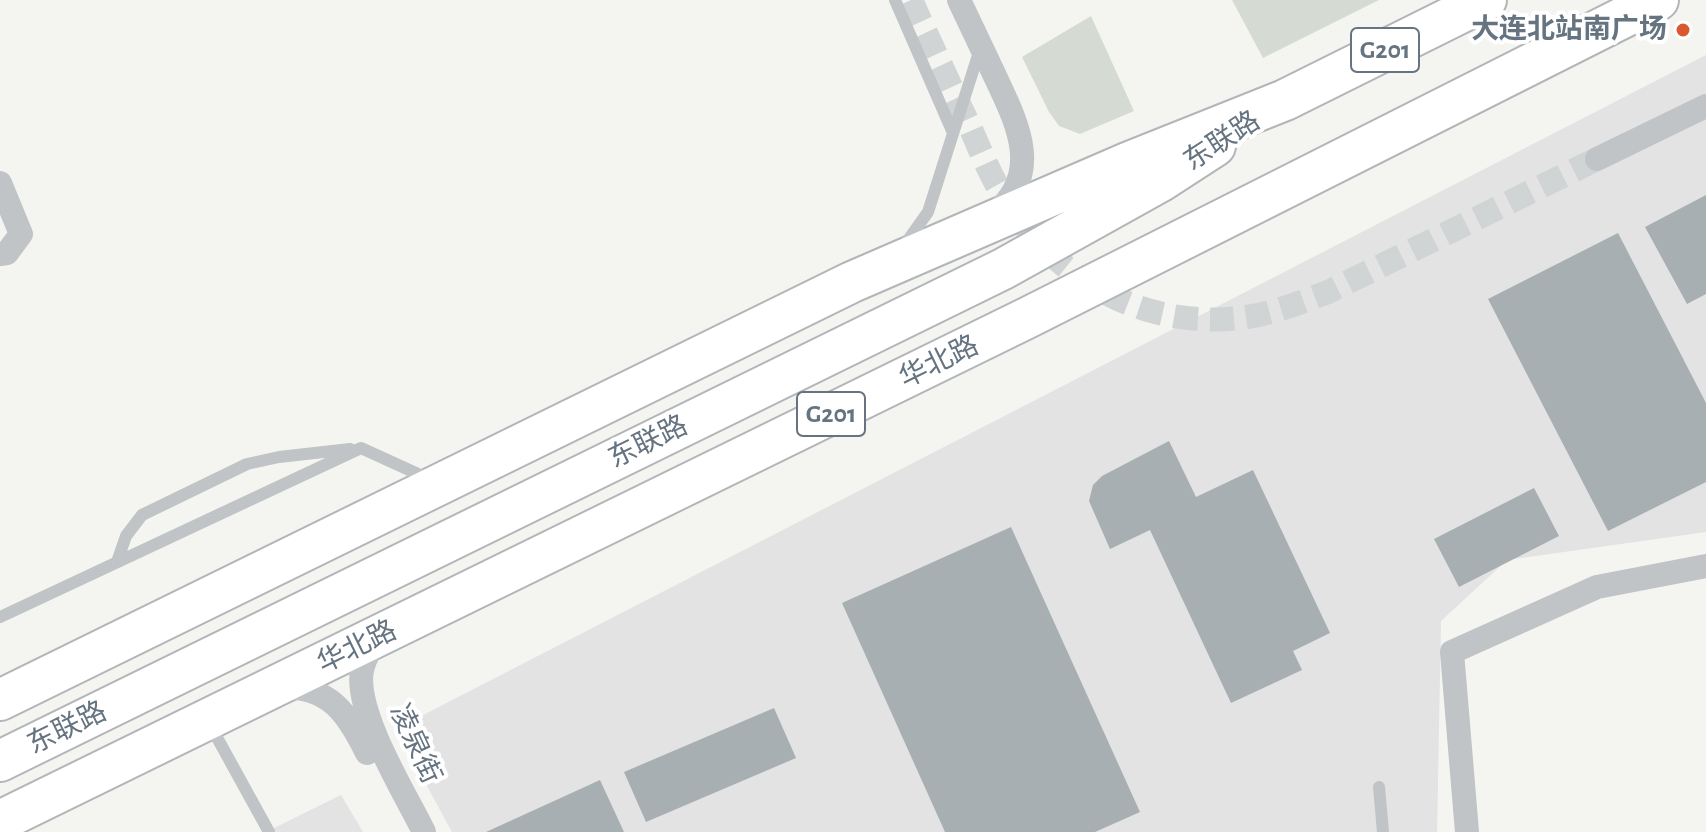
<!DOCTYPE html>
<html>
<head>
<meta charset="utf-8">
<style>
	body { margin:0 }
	canvas { display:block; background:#f4f4f1 }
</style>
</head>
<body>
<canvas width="1706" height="832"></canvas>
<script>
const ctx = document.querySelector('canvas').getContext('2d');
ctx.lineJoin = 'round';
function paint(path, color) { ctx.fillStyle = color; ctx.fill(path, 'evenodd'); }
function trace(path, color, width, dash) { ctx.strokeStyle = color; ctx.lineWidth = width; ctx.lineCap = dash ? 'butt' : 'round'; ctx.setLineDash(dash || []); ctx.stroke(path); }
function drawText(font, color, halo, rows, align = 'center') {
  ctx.font = font + ' "Alegreya Sans","Noto Sans SC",sans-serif'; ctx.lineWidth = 8; ctx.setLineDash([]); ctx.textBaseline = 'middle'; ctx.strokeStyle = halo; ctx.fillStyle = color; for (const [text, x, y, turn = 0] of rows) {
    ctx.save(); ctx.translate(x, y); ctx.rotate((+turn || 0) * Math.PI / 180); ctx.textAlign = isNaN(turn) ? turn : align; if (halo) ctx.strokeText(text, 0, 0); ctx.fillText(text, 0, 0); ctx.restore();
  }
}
const built = new Path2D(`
	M1706 55V532L1507 560 1441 621 1437 832H452L396 729Z
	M341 795 363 832H266Z`);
const green = new Path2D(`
	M1232 0H1379L1263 58Z
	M1091 16 1134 111 1080 134 1059 126 1049 112 1022 57Z`);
const building = new Path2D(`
	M1706 195V294L1687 304 1645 227Z
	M1618 233 1706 403V482L1608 531 1488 299Z
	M1169 441 1196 497 1253 470 1330 633 1293 651 1302 670 1231 703 1150 530 1110 549 1089 501 1093 485 1102 476Z
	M1534 488 1559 536 1459 587 1434 539Z
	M1011 527 1140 812 1095 832H945L842 603Z
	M774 708 796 758 646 822 624 772Z
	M600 780 624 832H486Z`);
const minorTunnel = new Path2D(`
	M911 0C930 42 950 85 970 127 979 147 987 168 998 187 1050 277 1142 332 1247 317 1275 313 1301 302 1328 292L1597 159`);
const service = new Path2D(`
	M895 0 953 133
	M906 243 928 212 980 49
	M117 562 126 536 142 515 247 464 279 457 350 449
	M0 617 361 448 429 479
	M209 723 269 832
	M1379 787 1383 832`);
const minor = new Path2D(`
	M959 0C971 25 982 49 994 74 1016 121 1045 173 993 215
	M1597 159 1706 106
	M0 183 21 234 7 253 0 254
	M379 637C371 648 365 657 362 670 354 712 405 793 424 832
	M280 687C329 686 347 712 367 753
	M1467 832 1452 652 1597 587 1706 566`);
const trunk = new Path2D(`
	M0 700 852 282 1127 163 1285 100 1486 0
	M0 761 1003 269 1161 181 1215 146
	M0 821 1027 318 1658 0`);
const markers = [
	[1683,30,8,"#d8592d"]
];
const shields = [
	[1385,50,68],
	[831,414,68]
];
const shieldNames = [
	["G201",1385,50],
	["G201",831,414]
];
const poiNames = [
	["大连北站南广场",1667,30]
];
const streetNames = [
	["东联路",1222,141,-33],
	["华北路",939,362,-26],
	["东联路",648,442,-26],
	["华北路",357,647,-26],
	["东联路",67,728,-26],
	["凌泉街",415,744,65]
];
paint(built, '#e2e3e2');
paint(green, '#d5dbd2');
paint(building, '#a7afb3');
trace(minorTunnel, '#d0d4d5', 24, [24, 12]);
trace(trunk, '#b3b6b9', 44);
trace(service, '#c0c4c7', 12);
trace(minor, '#c0c4c7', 24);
trace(trunk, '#fff', 40);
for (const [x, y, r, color] of markers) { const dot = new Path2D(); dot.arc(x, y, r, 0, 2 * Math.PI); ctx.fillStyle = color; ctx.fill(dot); trace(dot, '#fff', 3); }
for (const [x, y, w] of shields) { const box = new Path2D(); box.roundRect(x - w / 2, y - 22, w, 44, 6); ctx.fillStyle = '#fff'; ctx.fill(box); trace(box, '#657480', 2); }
drawText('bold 26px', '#657480', null, shieldNames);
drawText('bold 28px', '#657480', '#fff', poiNames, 'right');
drawText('28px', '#657480', '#fff', streetNames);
</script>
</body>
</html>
